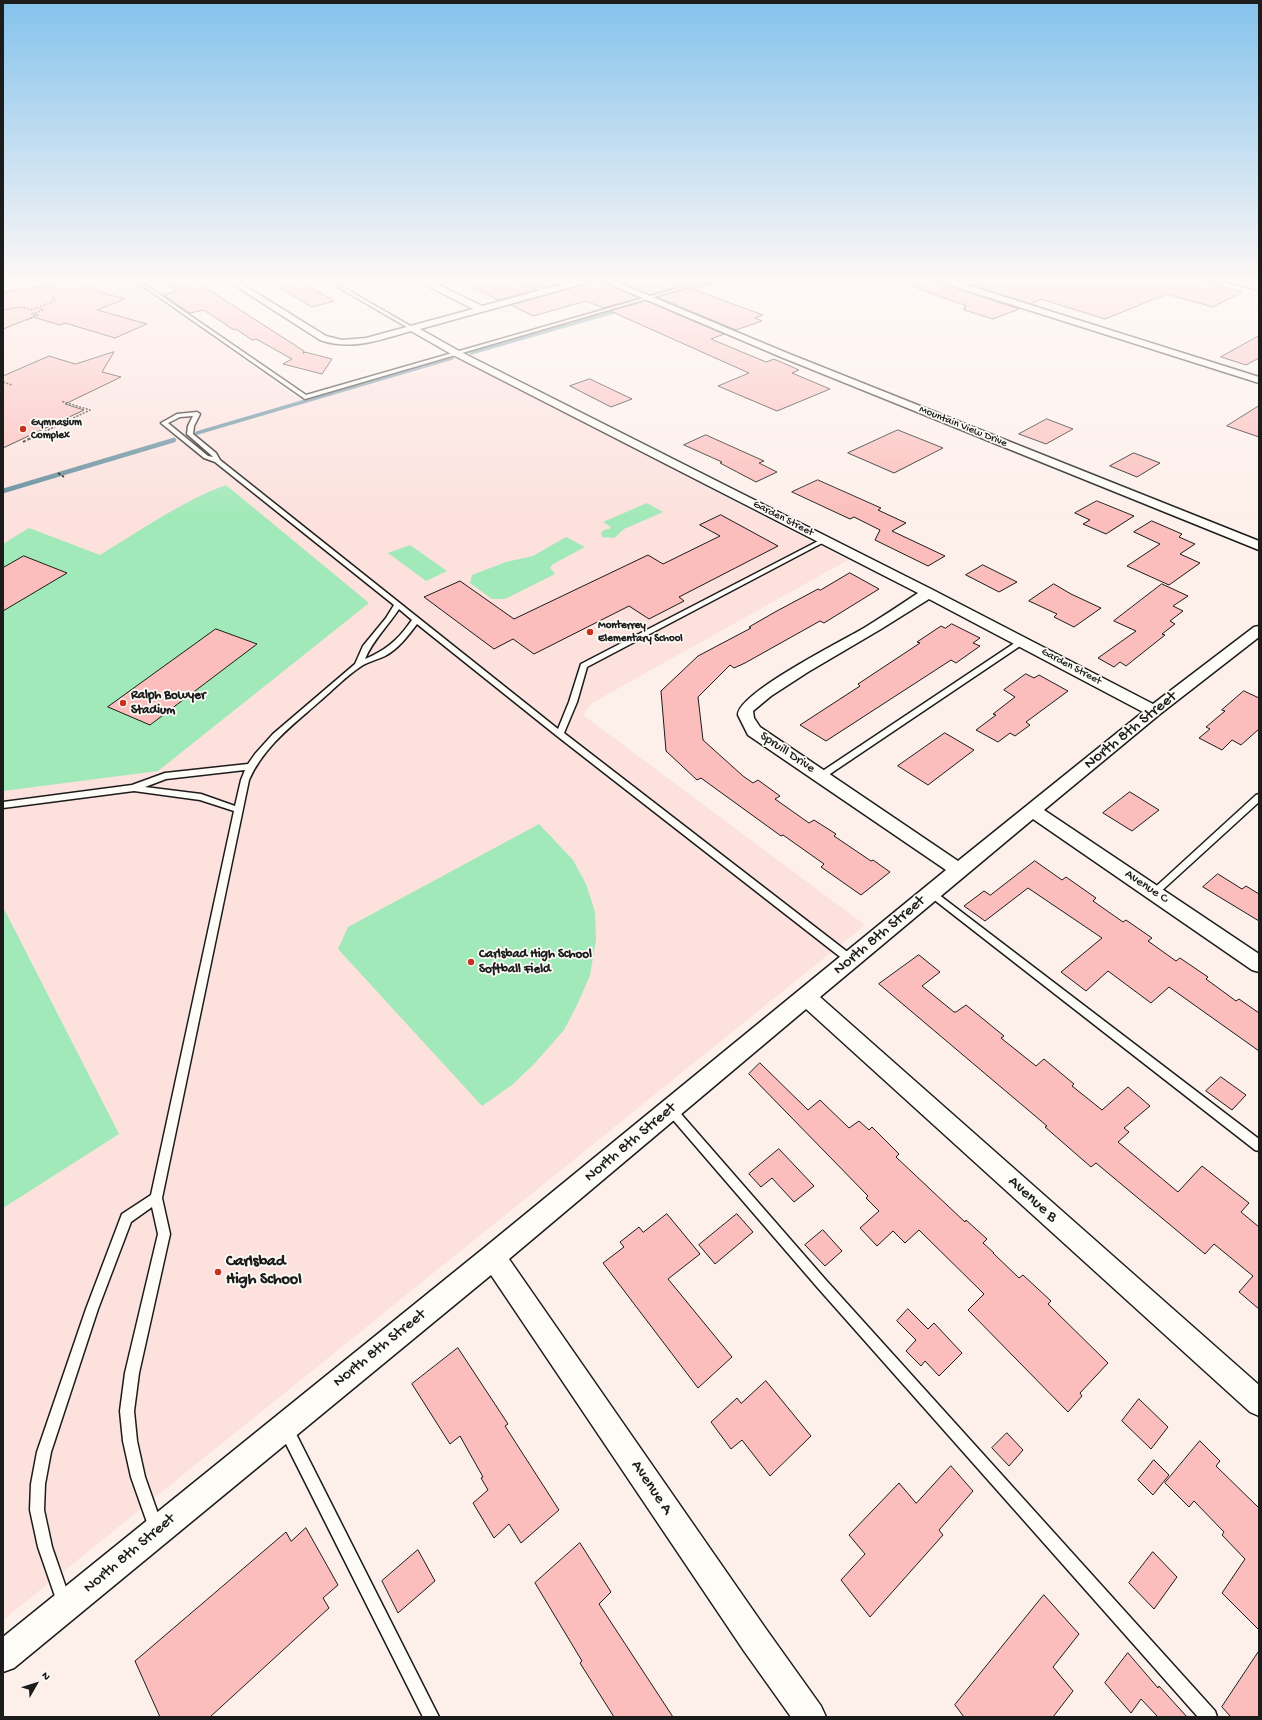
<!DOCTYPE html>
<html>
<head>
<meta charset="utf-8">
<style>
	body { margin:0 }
	#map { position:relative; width:1262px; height:1720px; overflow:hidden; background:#fdf0eb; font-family:"Gochi Hand",sans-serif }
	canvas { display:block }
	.frame { position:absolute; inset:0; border:4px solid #1c1c1c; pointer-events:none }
	.north { position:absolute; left:16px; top:1664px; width:40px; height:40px; -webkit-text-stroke:3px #fdfcf7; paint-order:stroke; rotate:51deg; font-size:11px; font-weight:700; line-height:16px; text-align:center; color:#1c1c1c }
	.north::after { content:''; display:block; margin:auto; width:14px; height:18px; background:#1c1c1c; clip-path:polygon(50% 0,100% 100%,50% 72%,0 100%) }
</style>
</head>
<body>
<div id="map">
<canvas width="1262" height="1720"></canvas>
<div class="frame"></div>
<div class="north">N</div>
</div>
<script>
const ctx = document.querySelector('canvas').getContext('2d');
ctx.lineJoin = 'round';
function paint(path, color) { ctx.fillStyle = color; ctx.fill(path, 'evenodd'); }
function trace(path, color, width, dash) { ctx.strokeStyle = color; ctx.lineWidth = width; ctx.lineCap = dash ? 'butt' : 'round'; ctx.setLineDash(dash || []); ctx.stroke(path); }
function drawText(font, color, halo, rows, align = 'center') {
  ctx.font = font + ' "Gochi Hand",sans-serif'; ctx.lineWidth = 3.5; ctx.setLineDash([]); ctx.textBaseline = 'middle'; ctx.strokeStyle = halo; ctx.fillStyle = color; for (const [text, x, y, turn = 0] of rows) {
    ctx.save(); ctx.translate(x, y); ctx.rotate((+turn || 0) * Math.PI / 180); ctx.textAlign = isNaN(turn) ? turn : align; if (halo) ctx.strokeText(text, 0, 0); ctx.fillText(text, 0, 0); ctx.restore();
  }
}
const built = new Path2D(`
	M70 279H129L302 401 453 356 848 560 592 703 583 715 865 925 3 1620V290Z`);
const green = new Path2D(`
	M226 485 369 603 158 771 3 791V544L29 528 100 555C138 532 184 500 226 485Z
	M647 503 663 512 624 529 614 538 602 537 601 533 604 530 609 529 611 527 603 522Z
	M566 537 585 547 553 564 550 568 555 574 505 599H492L470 583 472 575 506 562 533 556Z
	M410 545 447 571 426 581 388 553Z
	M539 824 573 860 586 884 595 912 596 940 590 975 578 1003 564 1030 535 1063 512 1085 482 1106 338 949 348 927Z
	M3 907 119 1134 3 1208Z`);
const streamFar1 = new Path2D(`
	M684 291 724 279
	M471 353 620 310
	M197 433 452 358`);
const stream = new Path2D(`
	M3 491 174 440`);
const building = new Path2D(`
	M85 279H90L99 292 125 299 97 310 147 324 115 338 65 323 60 325 33 317 3 329V293Z
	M161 279H192L304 351 303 354 305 352 332 359 322 374 283 364 292 359 256 339 252 340 236 329 234 330 204 310 190 313 163 295 177 291 170 287 172 286Z
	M267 279H296L334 301 312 307Z
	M456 279H516L536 290 499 300Z
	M525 279H578L544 288Z
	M595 279 639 298 603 308 586 301 533 316 511 305 593 282Z
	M612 279H664L682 285 650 295Z
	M896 279H935L937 282 1019 309 993 319 964 310 966 309 963 308 967 306 896 281Z
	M952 279H1208L1203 281 1242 292 1213 307 1167 294 1105 319 1041 299 1031 304Z
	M690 288 763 315 755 318 762 321 736 330 657 297Z
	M646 301 724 334 711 339 766 362 774 359 799 370 792 373 830 389 777 411 718 386 749 373 610 311Z
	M1259 336V358L1246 365 1221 357Z
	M114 352 102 372 121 377 65 404 84 410 3 448V376L49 356 75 364Z
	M590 379 632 399 611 407 570 386Z
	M1259 406V437L1227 426Z
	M1047 419 1073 429 1046 444 1019 434Z
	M898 430 943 448 894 473 848 453Z
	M706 435 764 461 759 463 777 472 756 482 720 463 722 462 684 445Z
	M1134 453 1160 463 1137 477 1110 466Z
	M818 480 881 508 878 510 906 523 892 531 945 556 928 566 875 540 880 530 854 517 850 519 792 492Z
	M1097 501 1134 516 1106 534 1083 524 1090 520 1075 513Z
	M721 515 778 546 679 597 684 601 649 619 629 606 534 654 513 639 494 649 424 597 460 581 514 619 648 555 663 564 720 536 700 525Z
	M1152 521 1182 534 1179 537 1195 544 1180 554 1200 563 1169 585 1127 566 1160 544 1134 532Z
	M24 556 67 573 3 611V568Z
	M983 565 1017 582 999 592 966 575Z
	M850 573 879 589 824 623 820 621 745 663 734 668 730 665 698 697 703 740 743 776 753 783 758 780 780 796 775 799 809 823 814 820 836 834 834 836 871 861 873 860 890 872 861 895 821 867 824 864 783 835 781 836 701 778 697 780 666 751 661 691 698 656 751 628 749 627 775 612 818 589 820 590Z
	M1054 584 1071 594 1101 608 1074 627 1054 617 1057 614 1029 601Z
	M1162 584 1188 596 1173 606 1183 611 1170 621 1175 624 1162 634 1165 635 1126 666 1120 662 1114 667 1098 658 1136 631 1114 621Z
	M952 624 980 638 973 643 980 646 956 663 951 660 826 741 800 725 860 686 858 684 920 643 917 642 941 626 945 628Z
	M216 629 257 644 150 725 108 707Z
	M1026 674 1034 678 1039 675 1068 691 1026 722 1030 725 1015 736 1010 733 998 742 976 730 996 715 993 714 1015 697 1004 690Z
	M1244 691 1259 698V729L1241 745 1232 740 1222 750 1199 738 1210 729 1206 727 1225 711 1222 710Z
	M945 733 974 750 928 785 898 766Z
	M1130 792 1159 810 1132 831 1103 813Z
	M1035 861 1062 880 1066 877 1096 898 1093 901 1123 922 1126 920 1152 938 1148 941 1176 961 1180 958 1208 977 1206 979 1236 1001 1239 999 1259 1013V1051L1169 987 1151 1003 1108 971 1086 991 1061 972 1102 938 1028 888 985 921 964 906 984 891 990 895Z
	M1218 874 1242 889 1246 886 1259 894V921L1203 887Z
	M919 955 940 972 922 986 954 1012H956L966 1005 1004 1036 1001 1038 1036 1066 1044 1059 1074 1084 1072 1086 1102 1110 1128 1087 1150 1106 1124 1128 1129 1132 1118 1142 1178 1192 1202 1166 1249 1203 1241 1212 1259 1227V1309L1239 1292 1253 1276 1214 1244 1205 1254 1096 1163 1091 1167 1045 1127 1047 1126 879 984Z
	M760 1063 808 1110 820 1100 849 1128 859 1121 869 1130 872 1127 899 1154 896 1157 965 1222 966 1220 987 1239 983 1243 994 1253H993L1019 1278 1023 1275 1051 1301 1048 1304 1108 1363 1080 1393 1082 1396 1068 1412 968 1310 984 1294 919 1230 905 1243 893 1231 877 1246 860 1228 879 1211 866 1198 868 1196 749 1074Z
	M1221 1077 1246 1095 1232 1110 1206 1091Z
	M779 1149 814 1186 794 1202 772 1178 761 1187 749 1174Z
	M667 1214 700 1254 668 1279 732 1357 698 1388 603 1263 624 1247 620 1242 639 1227 643 1232Z
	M737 1214 753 1232 715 1264 699 1245Z
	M823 1230 842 1251 825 1266 805 1245Z
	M908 1309 928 1329 934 1323 962 1353 939 1376 925 1361 921 1366 906 1351 916 1340 897 1321Z
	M458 1348 508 1424 505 1426 559 1510 521 1543 509 1524 494 1538 473 1503 488 1490 481 1478 483 1477 460 1436 450 1444 412 1384Z
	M766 1381 811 1436 770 1476 742 1440 731 1449 711 1422 737 1398 741 1403Z
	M1139 1399 1168 1427 1151 1449 1122 1421Z
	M1007 1433 1023 1450 1009 1466 992 1448Z
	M1200 1441 1220 1461 1216 1466 1259 1508V1630L1222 1593 1245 1559 1222 1535 1224 1532 1194 1501 1189 1507 1165 1483Z
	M1154 1460 1169 1475 1153 1495 1138 1480Z
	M951 1466 973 1491 939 1530 943 1535 870 1617 841 1580 865 1554 849 1535 899 1483 916 1503Z
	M306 1528 338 1585 323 1598 329 1608 210 1717H160L135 1661 286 1532 291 1541Z
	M580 1543 611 1592 599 1604 673 1717H614L580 1663 582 1661 535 1583Z
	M418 1550 435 1581 398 1613 382 1581Z
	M1153 1552 1177 1577 1154 1609 1129 1583Z
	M1044 1595 1079 1634 1053 1667 1073 1691 1053 1717H964L955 1705Z
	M1259 1651V1717H1231L1222 1707Z
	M1128 1653 1158 1688 1159 1686 1187 1717H1158L1141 1699 1131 1713 1105 1683Z`);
const pathFar1 = new Path2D(`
	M3 310 22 307 31 310 55 301 52 296
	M27 320 38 315 32 314 43 310 38 308
	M3 382 12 385
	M29 439 90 410 61 401`);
const path = new Path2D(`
	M23 442 31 438
	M58 473 64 477`);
const service = new Path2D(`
	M133 279H137L306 395 710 279H715L305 399Z
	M324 279H329L414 328 410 329Z
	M517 279H522L547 291 543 292Z
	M197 412 200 414 194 426 193 434 216 453 220 460 558 729 569 702 581 664 822 539H826V541L587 667 577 702 564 733 854 957 856 960 854 963 851 964 848 963 557 736 417 624C408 636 398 649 385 656 376 660 367 662 360 667 345 677 333 690 320 701 293 725 264 746 249 780L162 1198 170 1234 139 1373 134 1411 137 1441 145 1477 163 1528 161 1533 156 1535 151 1533 149 1528 131 1477 123 1441 120 1411 125 1373 158 1234 152 1207 131 1222 98 1309 51 1452 45 1484 44 1510 52 1547 71 1602 69 1607 64 1609 59 1607 57 1602 38 1547 30 1510 31 1484 37 1452 86 1309 122 1214 151 1195 234 811 200 800 134 791 3 808V802L132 785 165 773 248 764 255 754 273 734 355 664 363 646 386 618 394 605 215 462 204 458 161 423 177 414ZM193 416 188 426 187 434 211 455 213 457 208 456 168 423 180 417ZM399 609 412 620 409 624C397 641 384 651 365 659 373 640 388 626 399 609ZM245 770 241 780 235 806 201 794 145 787 166 779Z
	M1019 640H1025L1026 642 824 778H818L817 776 818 774Z
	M1259 794V802L1157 895H1151L1149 893 1151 891 1256 795Z
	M931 890 934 891 1259 1139V1151L1255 1150 928 895 926 893 928 891Z
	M671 1105 675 1107 825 1279 1215 1711 1217 1717H1198L817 1287 667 1113 665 1110 667 1107Z
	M286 1422 291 1424 439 1717H423L281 1434 279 1429 281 1424Z`);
const minor = new Path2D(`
	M225 279H234L326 336 342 340 366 338 473 309 418 281 417 279H427L482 306 582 279H594L593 281 420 329 459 351 933 590 1153 704 1254 627 1259 626V637L1160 714 1044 810 1259 954V972L1252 970 1033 819 820 997 1259 1385V1416L1250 1412 806 1009 509 1259 766 1629 821 1706 826 1717H791L744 1651 491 1275 14 1668 3 1672V1637L484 1248 946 870 748 735 738 715C738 693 842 641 864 628 882 617 900 605 918 593L453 355 411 331C380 340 351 351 320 340ZM929 599 1143 712 958 861 760 727 754 718 753 711 771 696 808 672 881 629Z
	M598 279H609L787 353 1259 541V550L781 357Z
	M936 279H948L1259 377V383L937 281Z
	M1223 279H1236L1259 284V290L1224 281Z`);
const markers = [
	[23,429,4,"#c8321e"],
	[590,632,4,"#c8321e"],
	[123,703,4,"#c8321e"],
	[471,962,4,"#c8321e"],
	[218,1272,4,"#c8321e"]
];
const farPoinames = [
	["Gymnasium",31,423],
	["Complex",31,436],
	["Monterrey",598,626],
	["Elementary School",598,639]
];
const farStreetnames = [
	["Mountain View Drive",963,427,22],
	["Garden Street",783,519,27],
	["Garden Street",1071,667,28]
];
const poiNames = [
	["Ralph Bowyer",131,696],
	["Stadium",131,711],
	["Carlsbad High School",479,955],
	["Softball Field",479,970]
];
const streetNames = [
	["Spruill Drive",787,753,34],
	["Avenue C",1146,887,34]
];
const nearStreetnames = [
	["North 8th Street",1131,731,-39],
	["North 8th Street",880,936,-40],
	["North 8th Street",631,1143,-40],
	["Avenue B",1032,1200,42],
	["North 8th Street",380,1349,-39],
	["Avenue A",651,1488,56],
	["North 8th Street",130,1554,-40]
];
const nearPoinames = [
	["Carlsbad",226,1263],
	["High School",226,1281]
];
paint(built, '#fce1dd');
paint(green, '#a1e9b8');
trace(streamFar1, '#618c9c', 3.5);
trace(stream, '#618c9c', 4.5);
paint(building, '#fbbebc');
trace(building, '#1c1c1c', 1);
trace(service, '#1c1c1c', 3);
trace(minor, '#1c1c1c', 3);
trace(pathFar1, '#1c1c1c', 1.5, [2, 1.5]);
trace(path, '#1c1c1c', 2, [3, 2]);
paint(service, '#fdfcf7');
paint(minor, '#fdfcf7');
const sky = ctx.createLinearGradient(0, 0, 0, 519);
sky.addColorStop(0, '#84c2ec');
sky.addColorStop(0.54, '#fef8f6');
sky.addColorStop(1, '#fef8f600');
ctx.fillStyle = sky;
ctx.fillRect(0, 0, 1262, 519);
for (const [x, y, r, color] of markers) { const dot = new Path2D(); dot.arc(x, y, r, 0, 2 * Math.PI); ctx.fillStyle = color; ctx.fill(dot); trace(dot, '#fdfcf7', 1.5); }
drawText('bold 11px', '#1c1c1c', '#fdfcf7', farPoinames, 'left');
drawText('11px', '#1c1c1c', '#fdfcf7', farStreetnames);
drawText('bold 13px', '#1c1c1c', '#fdfcf7', poiNames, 'left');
drawText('13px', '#1c1c1c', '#fdfcf7', streetNames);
drawText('16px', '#1c1c1c', '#fdfcf7', nearStreetnames);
drawText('bold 16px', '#1c1c1c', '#fdfcf7', nearPoinames, 'left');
</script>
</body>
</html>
